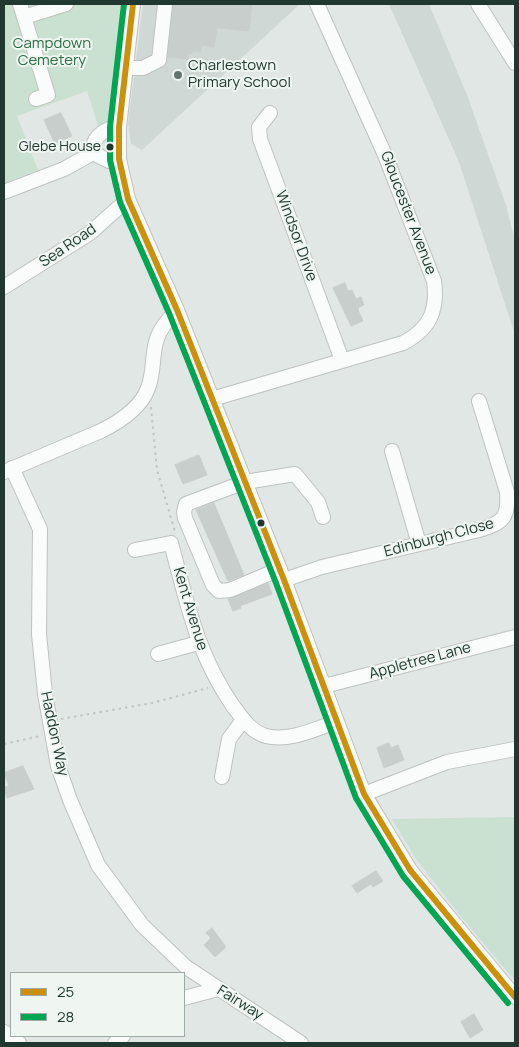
<!DOCTYPE html>
<html>
<head>
<meta charset="utf-8">
<style>
	body { margin:0 }
	#map { position:relative; width:519px; height:1047px; overflow:hidden; background:#e1e7e4; font-family:Manrope,sans-serif }
	canvas { display:block }
	.frame { position:absolute; inset:0; border:5px solid #213831; pointer-events:none }
	.legend { position:absolute; left:10px; top:972px; width:175px; height:65px; box-sizing:border-box; background:#eff6f2; border:1px solid #9daaa5; margin:0; padding:6px 9px; list-style:none; font-size:15px; color:#213831 }
	.legend li { display:flex; align-items:center; gap:10px; height:25px }
	.legend b { width:25px; border:1px solid #9daaa5 }
</style>
</head>
<body>
<div id="map">
<canvas width="519" height="1047"></canvas>
<div class="frame"></div>
<ul class="legend">
<li><b style="height:6px;background:#cc900a"></b>25</li>
<li><b style="height:6px;background:#00a651"></b>28</li>
</ul>
</div>
<script>
const ctx = document.querySelector('canvas').getContext('2d');
ctx.lineJoin = 'round';
function paint(path, color) { ctx.fillStyle = color; ctx.fill(path, 'evenodd'); }
function trace(path, color, width, dash) { ctx.strokeStyle = color; ctx.lineWidth = width; ctx.lineCap = dash ? 'butt' : 'round'; ctx.setLineDash(dash || []); ctx.stroke(path); }
function drawText(font, color, halo, rows, align = 'center') {
  ctx.font = font + ' Manrope,sans-serif'; ctx.lineWidth = 4; ctx.setLineDash([]); ctx.textBaseline = 'middle'; ctx.strokeStyle = halo; ctx.fillStyle = color; for (const [text, x, y, turn = 0] of rows) {
    ctx.save(); ctx.translate(x, y); ctx.rotate((+turn || 0) * Math.PI / 180); ctx.textAlign = isNaN(turn) ? turn : align; if (halo) ctx.strokeText(text, 0, 0); ctx.fillText(text, 0, 0); ctx.restore();
  }
}
const built = new Path2D(`
	M143 4H300L142 150 131 144 128 123Z
	M389 4H429L467 95 506 205 515 241V335L459 162Z`);
const green = new Path2D(`
	M4 4H126L111 124 100 132 87 91 17 116 38 170 4 183Z
	M515 817V981L462 918 416 859 392 819Z`);
const building = new Path2D(`
	M174 4H252L249 31 217 28 214 47 201 45 200 52 192 51V54H188V59L168 57Z
	M61 113 72 136 55 144 44 120Z
	M345 283 348 291 352 290 356 299 361 297 364 305 359 307 358 310 363 321 351 326 333 288Z
	M199 455 207 475 183 484 175 465Z
	M214 503 244 575 228 581 196 510Z
	M268 583 272 594 240 606 241 608 233 611 228 599Z
	M389 743 391 748 398 745 404 760 384 768 377 748Z
	M23 766 34 789 7 798 4 787 9 786 4 773Z
	M376 871 383 881 373 887 371 884 357 893 352 886Z
	M212 928 226 947 215 957 204 945 211 938 206 933Z
	M474 1014 483 1030 470 1038 461 1022Z`);
const path = new Path2D(`
	M151 407 157 470 175 532
	M61 719 152 703 208 688
	M4 744 40 736`);
const minor = new Path2D(`
	M20 4 48 95 36 99
	M133 4 119 127V159L128 199 177 310 284 580 364 794 410 870 515 997
	M478 4 515 63
	M24 17 66 4
	M125 68H143L159 60 165 4
	M270 113 259 127 260 139 342 360
	M92 149C95 135 106 128 119 127
	M4 192 64 169 93 153 109 161 119 159
	M4 287 90 233 128 199
	M212 399 403 343C430 329 438 310 434 281L385 155 317 4
	M392 451 419 544
	M12 468 40 529 39 634 45 694 58 766 70 800 98 865 142 925 186 967 301 1043
	M4 472 101 431C119 422 141 408 148 388 154 373 152 356 156 342 159 329 168 320 177 310
	M135 550 171 543C187 603 197 654 233 706 242 718 251 732 266 736 289 742 315 729 336 722
	M280 569 230 590 219 591 213 585 185 518 184 512 186 504 245 482 295 474 318 502 323 517
	M284 580 322 567 479 530C503 523 509 518 507 492L479 401
	M158 654 198 643
	M324 686 515 637
	M222 777 229 739 243 720
	M364 794 447 762 515 749
	M184 998 218 989
	M4 1032 19 1043
	M115 1043 123 1036`);
const bus1 = new Path2D(`
	M133 4 119 127V159L128 199 177 310 284 580 364 794 410 870 515 997`);
const bus2 = new Path2D(`
	M124 4 110 127V160L120 202 169 313 276 583 356 798 403 876 508 1003`);
const markers = [
	[178,75,5,"#647570"],
	[110,147,4.5,"#213831"],
	[261,523,4.5,"#213831"]
];
const busNames = [
	["Glebe House",101,147]
];
const parkNames = [
	["Campdown",52,44],
	["Cemetery",52,61]
];
const poiNames = [
	["Charlestown",188,66],
	["Primary School",188,83]
];
const streetNames = [
	["Gloucester Avenue",408,213,69],
	["Windsor Drive",296,236,70],
	["Sea Road",68,246,-34],
	["Edinburgh Close",439,538,-15],
	["Kent Avenue",190,609,73],
	["Appletree Lane",420,661,-15],
	["Haddon Way",54,734,78],
	["Fairway",240,1003,32]
];
paint(built, '#cfd8d4');
paint(green, '#cae0d0');
paint(building, '#c8cecb');
trace(building, '#cacfcd', 1);
trace(minor, '#bec3c1', 16);
trace(path, '#bfc7c5', 2, [2.5, 4]);
trace(minor, '#fafbfb', 14);
trace(bus1, '#cc900a', 6);
trace(bus2, '#00a651', 6);
for (const [x, y, r, color] of markers) { const dot = new Path2D(); dot.arc(x, y, r, 0, 2 * Math.PI); ctx.fillStyle = color; ctx.fill(dot); trace(dot, '#eff6f2', 2); }
drawText('14px', '#213831', '#eff6f2', busNames, 'right');
drawText('15px', '#2d6d43', '#eff6f2', parkNames);
drawText('15px', '#213831', '#eff6f2', poiNames, 'left');
drawText('15px', '#213831', '#eff6f2', streetNames);
</script>
</body>
</html>
